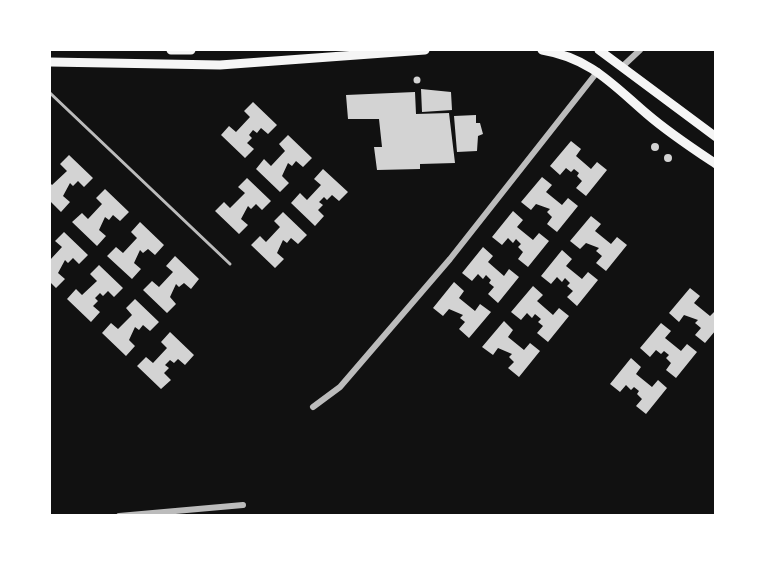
<!DOCTYPE html>
<html>
<head>
<meta charset="utf-8">
<style>
	body { margin:0 }
	#map { position:relative; width:765px; height:565px; overflow:hidden; background:#111; font-family:Literata,serif }
	canvas { display:block }
	.frame { position:absolute; inset:0; border:51px solid #fff; pointer-events:none }
</style>
</head>
<body>
<div id="map">
<canvas width="765" height="565"></canvas>
<div class="frame"></div>
</div>
<script>
const ctx = document.querySelector('canvas').getContext('2d');
ctx.lineJoin = 'round';
function paint(path, color) { ctx.fillStyle = color; ctx.fill(path, 'evenodd'); }
function trace(path, color, width, dash) { ctx.strokeStyle = color; ctx.lineWidth = width; ctx.lineCap = dash ? 'butt' : 'round'; ctx.setLineDash(dash || []); ctx.stroke(path); }
const building = new Path2D(`
	M413.5 80a3.5 3.5 0 1 1 7 0a3.5 3.5 0 1 1-7 0Z
	M421 89 451 92 452 110 422 112Z
	M415 92 416 114 449 113 455 163 420 164V169L377 170 374 147H382L379 119H348L346 95Z
	M253 102 277 125 268 134 261 128 257 133 253 130 249 135 252 138 247 143 254 149 245 158 221 135 229 126 236 132 250 117 244 111Z
	M476 115V123H480L483 134 478 136 477 151 457 152 454 116Z
	M288 135 312 158 303 167 296 161 292 166 288 163 282 176 289 183 280 192 256 169 264 159 271 166 285 151 279 144Z
	M571 141 581 149 576 156 591 169 597 162 607 170 586 196 576 188 582 181 577 176 579 173 574 169 571 172 566 168 560 175 550 166Z
	M651 147a4 4 0 1 1 8 0a4 4 0 1 1-8 0Z
	M664 158a4 4 0 1 1 8 0a4 4 0 1 1-8 0Z
	M69 155 93 178 84 187 78 181 73 186 70 183 63 196 70 202 61 212 50 201V183L52 185 67 171 60 164Z
	M323 169 348 192 339 201 332 195 327 200 324 197 319 202 323 205 318 210 324 216 315 226 291 203 300 193 307 200 321 185 314 179Z
	M542 177 552 185 546 192 562 205 568 198 578 206 557 232 547 224 552 217 547 212 550 209 536 204 531 210 521 202Z
	M247 178 271 201 262 210 256 204 251 209 248 206 241 219 248 225 239 234 215 211 224 202 230 208 245 193 238 187Z
	M105 189 129 212 120 221 113 215 109 220 105 217 99 230 106 236 97 246 72 222 82 213 88 219 102 204 96 198Z
	M513 211 523 220 517 227 533 240 539 233 549 241 528 267 518 259 523 252 518 247 521 244 516 239 513 243 508 238 502 245 492 237Z
	M283 212 307 235 298 244 291 238 287 243 283 240 277 253 284 259 275 268 251 245 260 236 266 242 280 227 274 221Z
	M591 216 601 224 595 231 611 244 617 237 627 245 606 271 596 263 602 256 596 251 599 248 586 243 580 249 570 241Z
	M140 222 164 245 155 255 148 249 143 253 140 250 134 263 141 269 132 279 107 256 116 247 123 253 137 238 131 232Z
	M64 232 88 255 79 264 73 258 68 263 65 260 58 273 65 279 56 288 50 282V260L62 247 55 241Z
	M483 247 493 256 488 262 504 276 509 269 519 277 498 303 488 294 494 287 489 283 491 280 486 275 483 279 478 274 472 281 462 273Z
	M562 250 572 259 566 266 582 279 588 272 598 280 577 306 567 297 573 291 567 286 570 283 565 278 562 282 557 277 551 284 541 276Z
	M175 256 199 279 191 289 184 283 179 287 176 284 170 297 176 304 167 313 143 290 152 281 159 287 173 272 166 266Z
	M99 265 123 288 114 297 108 291 103 296 100 293 95 298 98 301 93 306 100 312 91 322 67 299 76 289 82 295 97 281 90 274Z
	M454 282 464 291 459 298 475 311 480 304 491 312 469 338 459 329 465 322 460 318 463 315 449 309 443 316 433 308Z
	M533 286 543 295 537 301 553 315 559 308 569 316 548 342 537 333 543 326 538 322 541 319 535 314 532 318 527 313 521 320 511 312Z
	M690 288 700 296 694 303 710 316 716 310V330L705 343 695 335 701 328 695 323 698 320 684 315 679 322 669 313Z
	M135 299 159 322 150 331 143 325 139 330 135 327 129 340 135 346 126 356 102 333 111 323 118 329 132 315 126 308Z
	M504 321 513 330 508 337 524 350 530 343 540 351 519 377 508 368 514 362 509 357 512 354 498 348 493 355 482 347Z
	M661 323 671 331 665 338 681 351 687 344 697 352 676 378 666 370 671 363 666 358 669 355 664 351 661 354 656 350 650 357 640 348Z
	M170 332 194 355 185 365 178 359 174 363 170 360 165 365 169 368 164 373 171 380 161 389 137 366 146 357 153 363 167 348 161 342Z
	M631 358 641 367 636 374 652 387 658 380 667 388 646 414 636 406 642 399 637 394 639 391 634 387 631 390 626 385 620 392 610 384Z`);
const service = new Path2D(`
	M50 93 230 264`);
const minor = new Path2D(`
	M624 65 640 50
	M313 407 340 387 450 259 598 71
	M119 516 243 505`);
const secondary = new Path2D(`
	M171 50H191
	M542 50C590 58 612 84 647 114 669 133 692 148 716 164
	M599 50 716 137
	M50 62 220 65 425 50`);
paint(building, '#d3d3d3');
trace(service, '#bcbcbc', 3);
trace(minor, '#bcbcbc', 6);
trace(secondary, '#f5f5f5', 9);
</script>
</body>
</html>
